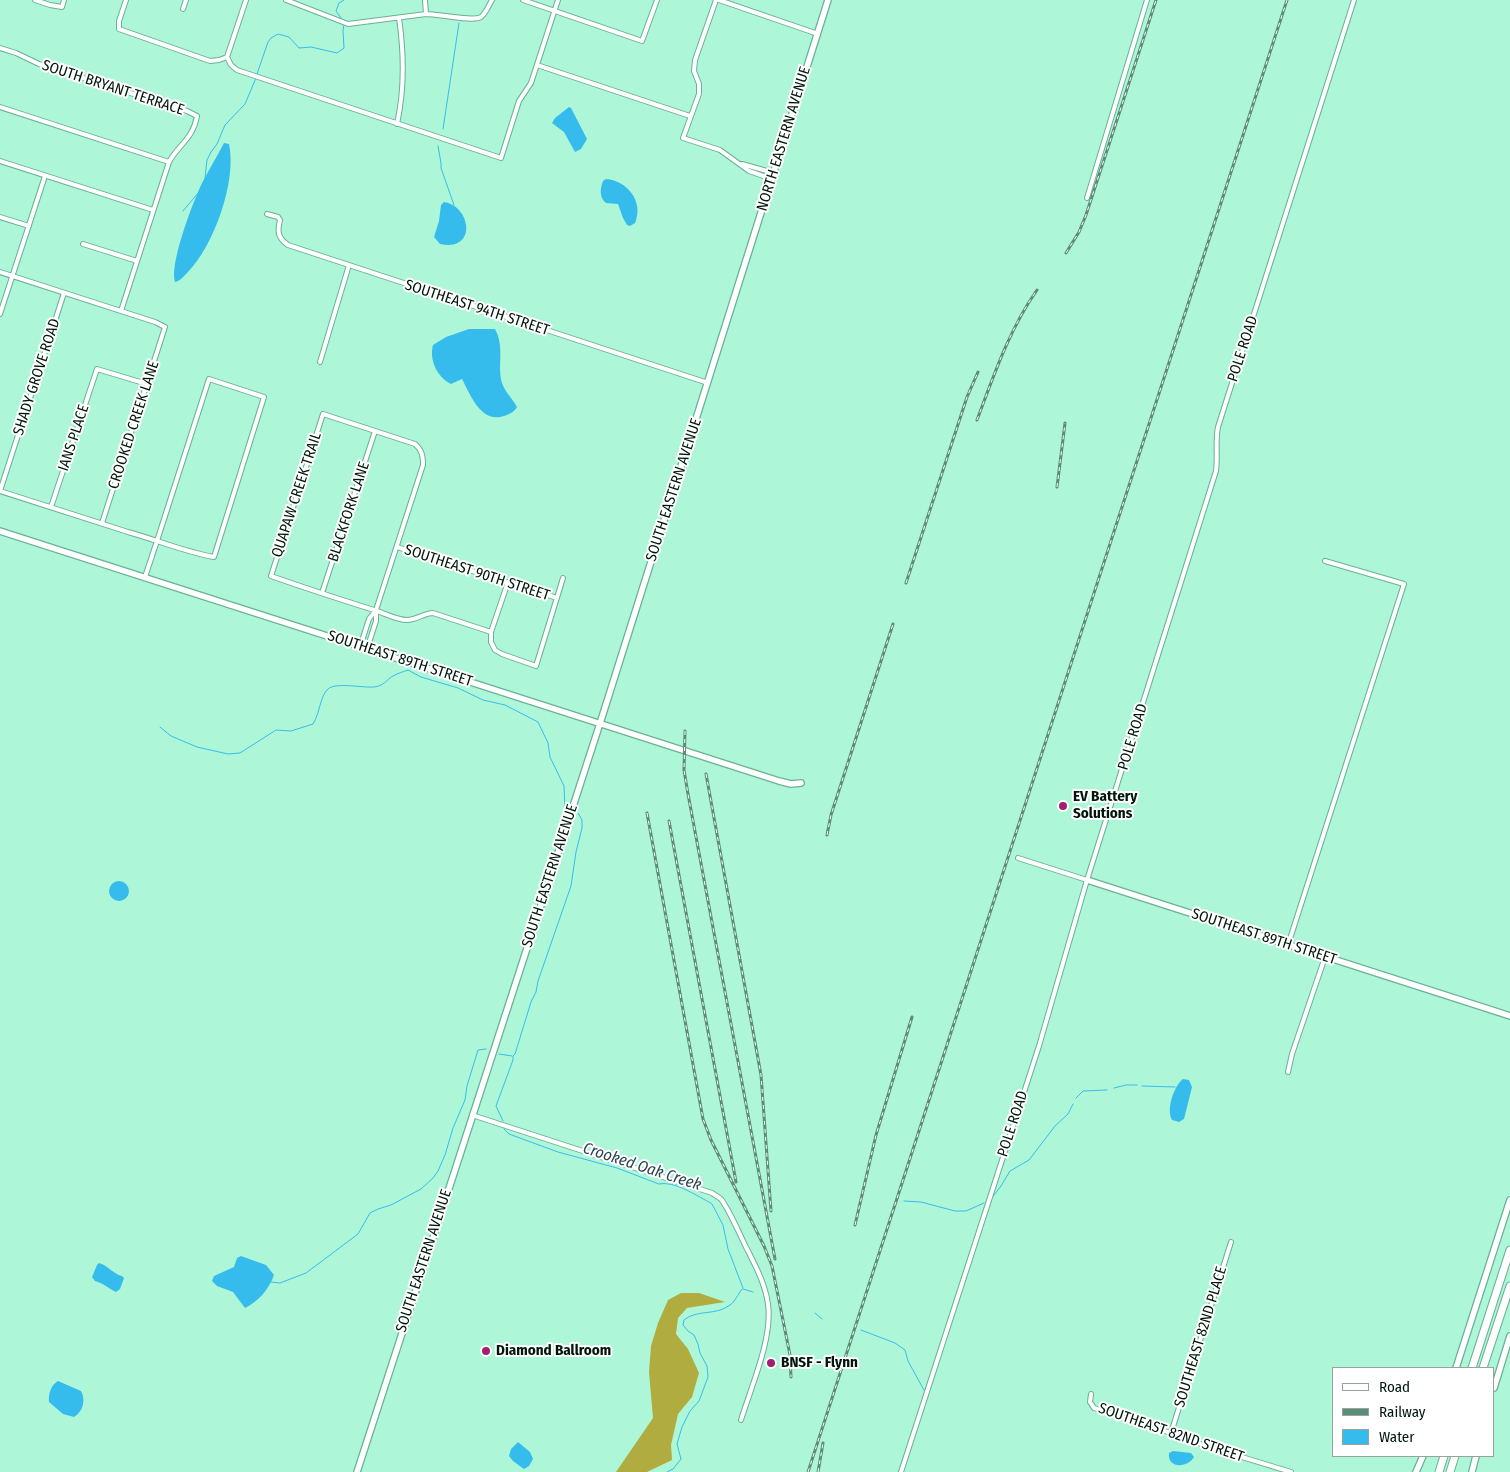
<!DOCTYPE html>
<html>
<head>
<meta charset="utf-8">
<style>
	body { margin:0 }
	#map { position:relative; width:1510px; height:1472px; overflow:hidden; background:#adf6d8; font-family:"Fira Sans Condensed",sans-serif }
	canvas { display:block }
	.legend { position:absolute; left:1332px; top:1367px; width:162px; height:90px; box-sizing:border-box; background:#fff; border:1px solid #99a29e; margin:0; padding:6px 9px; list-style:none; font-size:15px; color:#00170d }
	.legend li { display:flex; align-items:center; gap:10px; height:25px }
	.legend b { width:25px; border:1px solid #99a29e }
</style>
</head>
<body>
<div id="map">
<canvas width="1510" height="1472"></canvas>
<ul class="legend">
<li><b style="height:6px;background:#fff"></b>Road</li>
<li><b style="height:6px;background:#5b8c78"></b>Railway</li>
<li><b style="height:14px;background:#36bcec"></b>Water</li>
</ul>
</div>
<script>
const ctx = document.querySelector('canvas').getContext('2d');
ctx.lineJoin = 'round';
function paint(path, color) { ctx.fillStyle = color; ctx.fill(path, 'evenodd'); }
function trace(path, color, width, dash) { ctx.strokeStyle = color; ctx.lineWidth = width; ctx.lineCap = dash ? 'butt' : 'round'; ctx.setLineDash(dash || []); ctx.stroke(path); }
function drawText(font, color, halo, rows, align = 'center') {
  ctx.font = font + ' "Fira Sans Condensed",sans-serif'; ctx.lineWidth = 4; ctx.setLineDash([]); ctx.textBaseline = 'middle'; ctx.strokeStyle = halo; ctx.fillStyle = color; for (const [text, x, y, turn = 0] of rows) {
    ctx.save(); ctx.translate(x, y); ctx.rotate((+turn || 0) * Math.PI / 180); ctx.textAlign = isNaN(turn) ? turn : align; if (halo) ctx.strokeText(text, 0, 0); ctx.fillText(text, 0, 0); ctx.restore();
  }
}
const forest = new Path2D(`
	M681 1293H699L725 1302 687 1308 678 1318 676 1334 688 1349 699 1373 692 1397 678 1414 671 1445 672 1460 647 1472H616L653 1418 649 1372 651 1346 658 1323 668 1300Z`);
const water = new Path2D(`
	M569 107 571 108 587 139 581 149 575 152 564 132 552 123 555 118Z
	M224 143 229 144C237 181 214 246 187 273 183 277 180 281 175 282 169 264 193 202 202 183 209 170 217 156 224 143Z
	M606 179C628 181 644 202 635 223L630 226 627 225 623 218 618 204 606 203C599 197 600 189 603 181Z
	M444 202C471 206 478 252 440 244L434 237 439 221 441 205Z
	M469 329H495C505 347 497 366 502 383 505 392 512 398 517 407 514 412 510 414 504 416 481 424 470 394 462 379L451 384C437 377 429 360 433 345L446 337Z
	M109 891a10 10 0 1 1 20 0a10 10 0 1 1-20 0Z
	M1183 1079 1189 1080 1192 1087 1184 1119 1179 1122 1172 1120C1166 1109 1174 1086 1183 1079Z
	M241 1256 266 1265 274 1275C269 1289 259 1301 245 1308L233 1292 217 1286 212 1281 214 1276 234 1267 237 1258Z
	M99 1263C109 1266 113 1274 122 1276L124 1278 120 1289 116 1292C108 1288 103 1283 95 1281L92 1277 97 1265Z
	M58 1381 81 1391C86 1400 83 1412 74 1417L63 1414 49 1402C48 1394 51 1385 58 1381Z
	M518 1442 530 1452 533 1459 529 1466 524 1469 513 1461 509 1456 511 1449Z
	M1173 1451 1191 1453 1194 1457C1188 1468 1167 1469 1169 1453Z`);
const stream = new Path2D(`
	M343 21 336 11 339 3 344 0
	M257 74 268 42 271 38 278 34 289 37 299 48 311 47 337 53 344 48 343 31 344 24
	M443 129 459 23
	M438 146 441 163V168L454 205
	M205 178 207 160 211 152 217 144 225 125 245 104 256 78
	M183 211 199 192
	M160 727 171 736 197 747 228 754 240 753 276 730 291 731 313 724C320 713 320 696 328 689 335 682 363 688 374 687 384 686 386 680 393 676 398 673 403 672 408 670L421 677 458 688 483 700 505 705 538 722 548 743 550 757 564 786 565 809
	M499 1054 512 1056
	M1142 1086 1175 1087
	M1114 1088 1126 1085H1137
	M1076 1098 1083 1091 1107 1090
	M503 1121 496 1106 513 1060V1056L515 1054 531 1002 536 992 538 981 571 886 576 852 582 828V820L578 813
	M504 1129 509 1134 558 1152 617 1168 659 1184C675 1181 695 1195 709 1202L712 1204 723 1225 728 1249 743 1288
	M991 1199 1001 1186 1010 1171 1029 1160 1055 1126 1068 1114 1073 1104
	M904 1201 921 1202 955 1211H966L984 1203
	M271 1282 280 1283 306 1273 358 1234 370 1213 378 1209 391 1205 421 1189 433 1178 438 1171 445 1155 453 1128 465 1100 467 1086 478 1050 486 1049
	M743 1289 753 1292
	M815 1313 822 1319
	M861 1330 895 1343 905 1350 908 1361 925 1392
	M667 1472 673 1469 681 1459 677 1444 682 1427 690 1411 699 1401 708 1377 707 1366 700 1353 698 1344 694 1335 688 1331 683 1325 684 1320C697 1309 716 1316 730 1305 735 1302 738 1294 742 1289`);
const street = new Path2D(`
	M35 0 50 5 62 7 64 0
	M126 0 119 21V29L210 61 219 60 227 57
	M246 0 227 57 231 65 237 70 501 158 519 101 531 83 558 0
	M286 0 348 24 426 14C439 14 473 22 481 17 486 13 489 5 492 0
	M425 0 426 14
	M523 0 642 41 657 0
	M716 0 695 60 694 71 699 84V94L683 138 720 150 749 171 772 179
	M719 0 818 34
	M183 9 186 0
	M0 48 16 53 39 64 187 111 197 116C193 139 179 144 169 162L121 311
	M537 65 690 116
	M0 107 169 162
	M397 124C405 88 404 53 399 18
	M0 161 153 210
	M742 164 774 173
	M1087 198 1147 0
	M267 214 278 217 280 220C277 232 278 238 288 245L708 383
	M0 217 29 226
	M83 244 137 261
	M0 272 155 322 165 327 102 523
	M0 314 45 176
	M320 362 349 265
	M0 491 128 532C157 540 185 552 214 557L264 397 209 379 157 541 145 577
	M0 491 64 293
	M51 507 97 369 147 384
	M397 547 557 598
	M508 582 491 632V642L495 650 502 654 536 666 563 578
	M322 593 375 431
	M360 647 369 619 376 610 423 465C423 456 422 450 415 444L323 414 271 576C305 588 339 599 374 610 384 613 397 620 407 620 417 620 424 613 433 613L491 632
	M367 649 376 621V610
	M1018 858 1087 880
	M1288 945 1404 584 1325 561
	M1288 1072 1292 1054 1325 957
	M472 1115 712 1193 721 1199C731 1213 738 1231 746 1247 755 1265 765 1283 768 1304 773 1338 751 1387 741 1420
	M1091 1394 1090 1402 1094 1408 1180 1436 1206 1446 1291 1472
	M1171 1433 1231 1242
	M901 1472 1039 1046 1087 880 1216 471C1218 456 1215 442 1218 427L1354 0`);
const secondary = new Path2D(`
	M0 531 779 781 791 784 801 783
	M1087 880 1510 1016
	M1456 1368 1510 1200
	M1494 1388 1510 1336
	M357 1472 603 714 828 0
	M1416 1472 1423 1456
	M1472 1472 1476 1456`);
const highway = new Path2D(`
	M1472 1368 1510 1250
	M1483 1368 1510 1286
	M1439 1472 1444 1456
	M1450 1472 1455 1456`);
const rail = new Path2D(`
	M1066 253 1079 232 1086 215 1156 0
	M977 420C994 375 1009 330 1037 290
	M1057 487 1065 423
	M906 583 967 397 978 372
	M685 731 684 770 688 794 775 1259
	M706 774 761 1075 771 1211
	M647 813 703 1119 711 1140 764 1246 772 1266 790 1355 791 1377
	M669 821 736 1182
	M827 835 831 815 893 624
	M855 1225 876 1135 912 1017
	M808 1472 1287 0
	M818 1472 823 1443`);
const markers = [
	[1063,806,5,"#9f1f71"],
	[486,1351,5,"#9f1f71"],
	[771,1363,5,"#9f1f71"]
];
const streetNames = [
	["SOUTH BRYANT TERRACE",113,88,18],
	["NORTH EASTERN AVENUE",784,139,-73],
	["SOUTHEAST 94TH STREET",477,308,18],
	["POLE ROAD",1243,349,-72],
	["SHADY GROVE ROAD",37,377,-72],
	["CROOKED CREEK LANE",134,425,-72],
	["IANS PLACE",74,438,-72],
	["SOUTH EASTERN AVENUE",674,490,-72],
	["QUAPAW CREEK TRAIL",297,495,-72],
	["BLACKFORK LANE",349,512,-72],
	["SOUTHEAST 90TH STREET",477,573,18],
	["SOUTHEAST 89TH STREET",400,659,18],
	["POLE ROAD",1133,737,-73],
	["SOUTH EASTERN AVENUE",550,876,-72],
	["SOUTHEAST 89TH STREET",1264,937,18],
	["POLE ROAD",1013,1124,-72],
	["SOUTH EASTERN AVENUE",424,1261,-72],
	["SOUTHEAST 82ND PLACE",1201,1337,-73],
	["SOUTHEAST 82ND STREET",1171,1433,19]
];
const poiNames = [
	["EV Battery",1073,797],
	["Solutions",1073,814],
	["Diamond Ballroom",496,1351],
	["BNSF - Flynn",781,1363]
];
const waterNames = [
	["Crooked Oak Creek",642,1167,18]
];
paint(forest, '#b1ac3f');
paint(water, '#36bcec');
trace(stream, '#36bcec', 1);
trace(street, '#6ab195', 6);
trace(secondary, '#6ab195', 8);
trace(highway, '#6ab195', 9);
trace(street, '#fff', 4);
trace(secondary, '#fff', 5.5);
trace(highway, '#fff', 7);
trace(rail, '#5b8c78', 3);
trace(rail, '#fff', 1, [4]);
for (const [x, y, r, color] of markers) { const dot = new Path2D(); dot.arc(x, y, r, 0, 2 * Math.PI); ctx.fillStyle = color; ctx.fill(dot); trace(dot, '#fff', 2); }
drawText('15px', '#00170d', '#fff', streetNames);
drawText('bold 15px', '#00170d', '#fff', poiNames, 'left');
drawText('italic 16px', '#294450', '#fff', waterNames);
</script>
</body>
</html>
